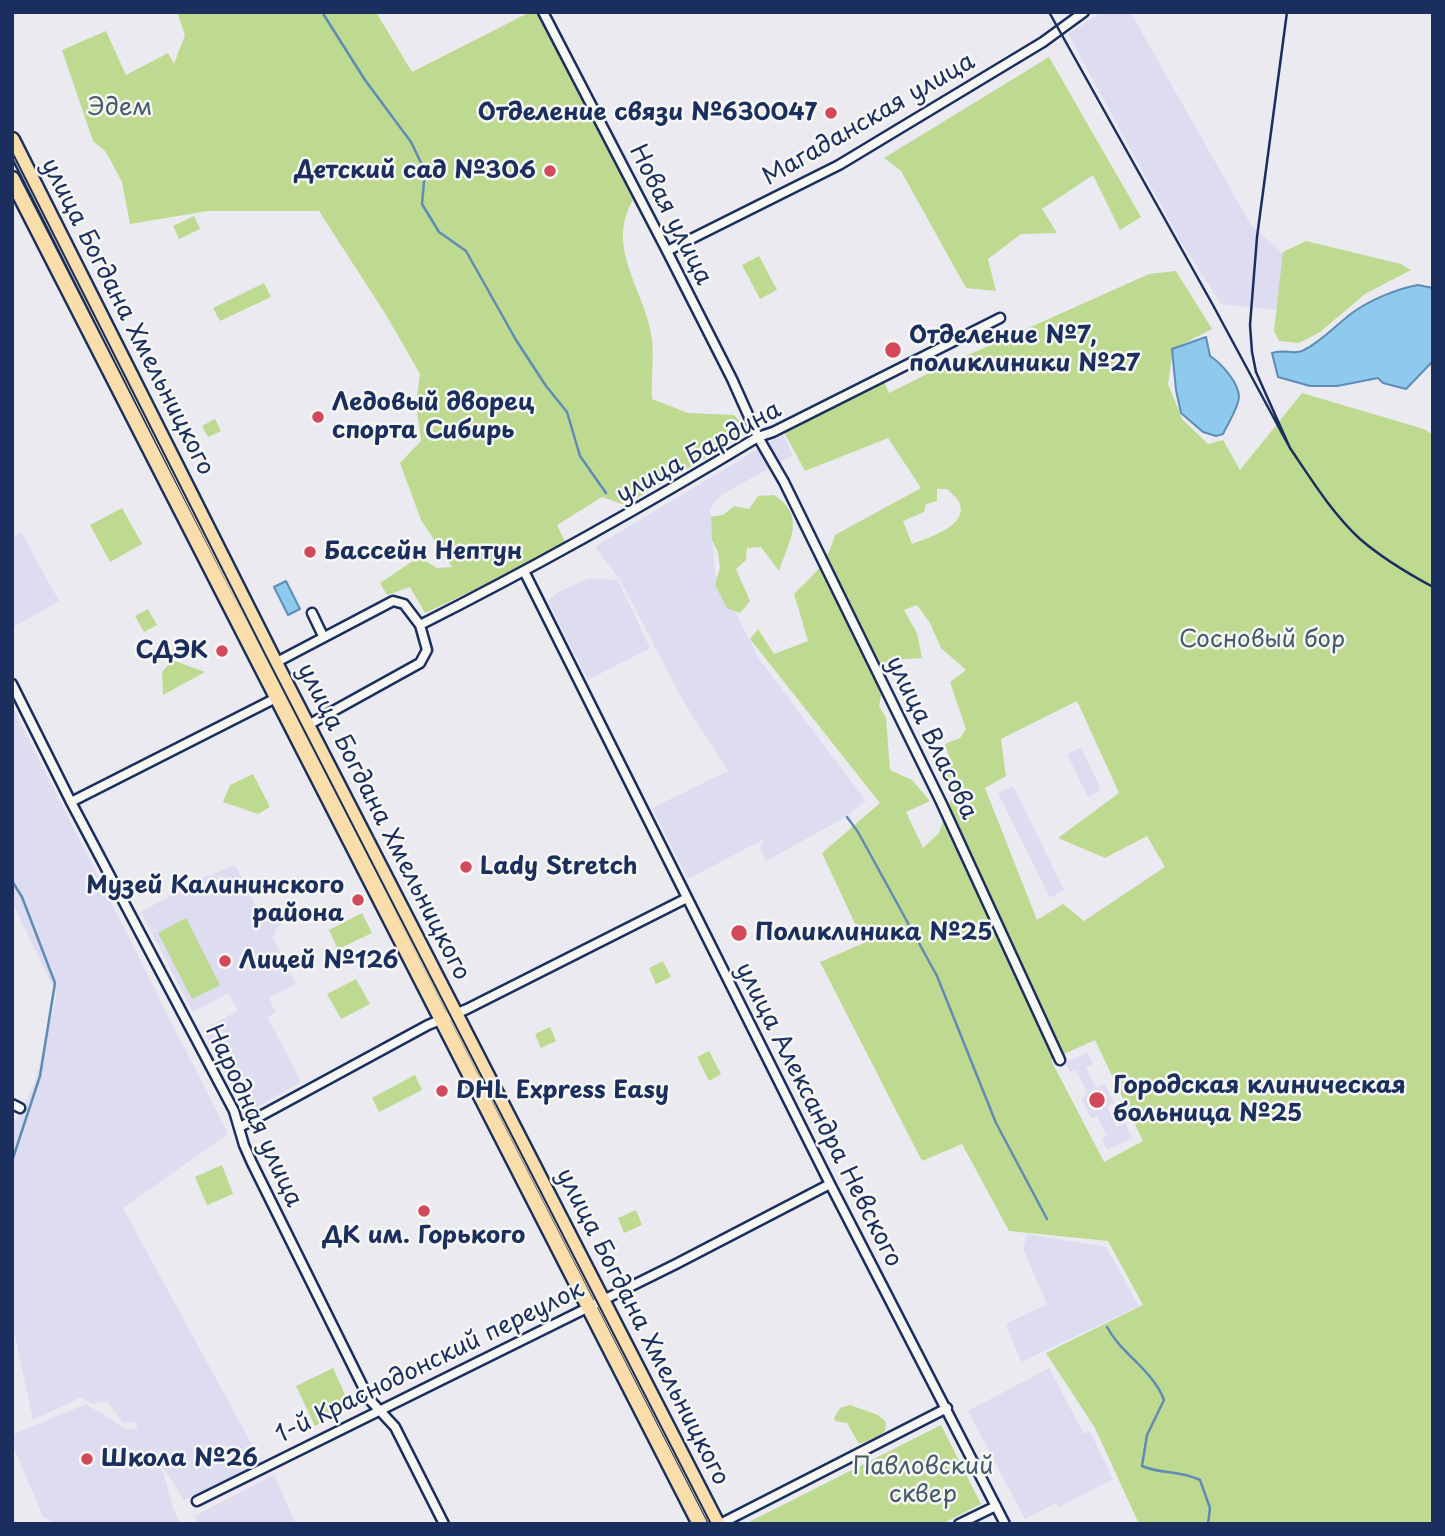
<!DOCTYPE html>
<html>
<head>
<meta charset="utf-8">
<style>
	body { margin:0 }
	#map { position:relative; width:1445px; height:1536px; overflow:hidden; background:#ebeaf1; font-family:"Playpen Sans",sans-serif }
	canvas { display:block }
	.frame { position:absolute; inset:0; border:14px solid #1b2f5e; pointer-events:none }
</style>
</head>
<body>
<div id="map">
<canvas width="1445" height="1536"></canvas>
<div class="frame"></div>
</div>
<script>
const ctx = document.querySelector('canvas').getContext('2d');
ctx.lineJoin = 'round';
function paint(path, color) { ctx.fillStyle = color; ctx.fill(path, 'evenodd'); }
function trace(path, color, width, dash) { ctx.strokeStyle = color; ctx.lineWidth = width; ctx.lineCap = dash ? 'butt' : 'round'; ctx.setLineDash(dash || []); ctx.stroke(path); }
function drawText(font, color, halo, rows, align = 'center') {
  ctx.font = font + ' "Playpen Sans",sans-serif'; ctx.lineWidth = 5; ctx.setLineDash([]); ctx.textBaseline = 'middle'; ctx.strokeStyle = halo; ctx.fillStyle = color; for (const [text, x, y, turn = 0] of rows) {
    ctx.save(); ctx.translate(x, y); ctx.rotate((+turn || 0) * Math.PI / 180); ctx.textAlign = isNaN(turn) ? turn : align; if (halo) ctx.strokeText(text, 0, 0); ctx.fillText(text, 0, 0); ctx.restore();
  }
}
const built = new Path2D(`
	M1102 12H1123L1132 15 1251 225 1289 259 1277 310 1221 304 1181 242 1068 34Z
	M783 434 793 455 721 495 710 509 715 574 760 660 866 801 842 819 766 861 760 847 764 839 688 879 652 808 728 771 685 704 620 580 595 547Z
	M21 532 59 601 12 628V537Z
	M589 578 618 580 650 648 588 680 548 601 558 592Z
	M12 706 228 1134 123 1208 262 1463 184 1500 148 1445 164 1475 172 1505 180 1524H56L43 1517 12 1443V1435L86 1404 128 1430 138 1428 135 1422 123 1423 107 1401 92 1404 81 1397 33 1420 15 1336 12 1332V1127L34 1085 57 995 12 902Z
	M1081 747 1101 790 1088 797 1067 754Z
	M1013 786 1064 890 1050 898 998 793Z
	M235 865 255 904 267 908 275 905 283 923 276 928 273 938 296 984 269 997 275 1012 268 1018 301 1082 245 1114 203 1029 238 1011 229 993 193 1012 141 912 200 879Z
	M1087 1052 1093 1064 1086 1067 1096 1088 1105 1084 1114 1103 1107 1106 1117 1127 1125 1123 1132 1138 1107 1150 1102 1139 1107 1136 1097 1116 1091 1118 1081 1098 1088 1094 1076 1070 1070 1072 1065 1063Z
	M1027 1234 1106 1247 1139 1306 1021 1362 1006 1324 1047 1304 1023 1249Z
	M1049 1368 1084 1434 1090 1431 1113 1479 1058 1507 1056 1503 1025 1519 968 1411Z
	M274 1475 296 1524H198L194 1516Z`);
const green = new Path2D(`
	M177 12H376L412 72 530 12H543L633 200C604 249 647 292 652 340 654 359 651 380 652 399L688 413 734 415 749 432 625 505 602 497 557 525 567 546 425 613 410 587 387 595 380 583 419 557 437 568 452 567 421 520 400 463 421 441 416 403 420 374 386 315 319 211H208L130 224 122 182 106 152 93 141 62 50 106 31 126 75 168 53 174 64 185 35Z
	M1049 57 1141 217 1120 230 1093 175 1042 209 1057 233 1021 234 988 259 996 291 966 288 901 171 884 158Z
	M194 216 200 229 179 239 173 226Z
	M1306 241 1401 264 1411 270 1365 294 1320 332 1299 343 1279 341 1274 331 1283 252Z
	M759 256 777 290 760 299 742 265Z
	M1176 271 1212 329 1173 349 1168 384 1182 419 1208 444 1223 440 1240 470 1302 393 1424 429 1433 435V1524H1139L1095 1428 1046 1353 1143 1305 1108 1241 1009 1231 962 1144 922 1161 820 962 864 943 822 853 880 803 750 639 758 629 774 654 808 641 794 594C815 574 827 563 835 535L921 488 888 438 805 471 784 432 883 380 889 393 939 368 1149 274ZM937 489H947C951 493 957 498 959 502 970 526 927 538 912 544L903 521 924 512 926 504 937 501ZM917 605 930 623 941 648 966 670 950 682 966 729 960 738 945 744 950 759 942 773 955 788 939 833 923 848 906 812 930 801 912 780 890 770 886 718 879 706 885 675 891 660 922 658 917 633 904 610ZM1077 701 1119 793 1058 838 1105 858 1147 836 1165 867 1084 921 1063 904 1037 920 985 788 1006 776 1001 739ZM1095 1040 1143 1141 1104 1162 1051 1060Z
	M264 283 271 297 220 321 213 308Z
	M215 419 221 431 208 437 202 426Z
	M774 495C807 516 789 541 779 571L761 547 747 548 746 560 736 569 750 601 740 613 727 608 715 585 720 568 718 552 712 540 711 517 723 515 734 506 749 509 758 496Z
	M122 508 142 544 110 562 90 525Z
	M148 609 157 625 144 632 135 616Z
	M172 660 205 672 163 695 162 672Z
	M253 774 270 807 258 814 223 802 230 785Z
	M362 913 372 933 338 949 329 930Z
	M186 918 220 985 192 999 158 933Z
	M663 961 671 977 656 984 649 968Z
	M356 979 370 1004 341 1019 327 994Z
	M550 1027 556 1041 541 1048 535 1034Z
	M709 1051 721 1074 709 1081 697 1057Z
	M415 1075 422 1090 379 1112 372 1098Z
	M222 1165 233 1194 207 1205 195 1177Z
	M636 1210 642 1225 624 1233 618 1218Z
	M333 1368 350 1406 315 1426 296 1386Z
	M850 1405 878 1415 886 1422 885 1431 877 1437 859 1444 847 1423 835 1421 834 1418 840 1408Z
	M941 1425 981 1504 942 1524H745Z`);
const water = new Path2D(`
	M1418 285 1433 288V361L1406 389 1383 383 1378 378 1337 386H1310L1278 377 1272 353C1284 348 1294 356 1304 350 1322 341 1336 325 1352 313 1370 300 1396 289 1418 285Z
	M1206 337 1210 356C1221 363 1239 383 1239 397 1238 409 1228 423 1223 434L1216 436 1203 432 1181 413 1176 390 1172 349Z
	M286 581 300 609 288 615 274 587Z`);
const stream = new Path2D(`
	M322 12 365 80 411 142 425 171 422 204 439 232 466 251 516 340 546 386 567 412 580 456 606 493
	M847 817 858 832 937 976 996 1123 1047 1219
	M12 881 22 897 55 983 40 1076 12 1161
	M1107 1327C1122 1355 1153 1370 1164 1400L1147 1435 1142 1466C1159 1474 1179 1470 1200 1480L1210 1508 1208 1524`);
const street = new Path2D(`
	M543 12 667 251 732 379 758 437 784 482 941 802 1060 1060
	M667 251 839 165 1043 42 1084 12
	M525 573 830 1184 1005 1524
	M312 613 323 636
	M275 663 393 601 404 604 420 625
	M12 684 71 802 234 1111 244 1145 252 1163 369 1399 395 1427 444 1524
	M308 725 420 663 427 650 420 625C535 567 647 504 758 437L773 432 1000 318
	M71 802 278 697
	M12 1104 20 1108
	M240 1127 428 1025 467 1009 687 898
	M197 1501 676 1264 830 1184
	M720 1524 947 1408
	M959 1524 996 1506`);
const highway = new Path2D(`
	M12 140 275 663 717 1524
	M12 179 700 1524`);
const tram = new Path2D(`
	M12 152 265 654 711 1524`);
const rail = new Path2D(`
	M1049 12 1214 307 1290 448 1256 372 1252 352 1250 325 1257 237 1287 12
	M1290 448C1311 479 1332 513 1360 539 1382 558 1407 573 1433 587`);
const markers = [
	[831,113,7,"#d1495b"],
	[550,171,7,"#d1495b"],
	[893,350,9,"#d1495b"],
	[318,417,7,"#d1495b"],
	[310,552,7,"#d1495b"],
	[222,651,7,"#d1495b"],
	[466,867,7,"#d1495b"],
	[358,900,7,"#d1495b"],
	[739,933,9,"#d1495b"],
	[225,961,7,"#d1495b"],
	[442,1091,7,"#d1495b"],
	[1097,1100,9,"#d1495b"],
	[424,1211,7,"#d1495b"],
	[87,1459,7,"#d1495b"]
];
const parkNames = [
	["Эдем",120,108],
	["Сосновый бор",1262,640],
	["Павловский",923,1467],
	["сквер",923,1495]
];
const poiNames = [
	["Отделение связи №630047",817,113,"right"],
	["Детский сад №306",536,171,"right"],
	["Отделение №7,",909,336],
	["поликлиники №27",909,364],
	["Ледовый дворец",332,403],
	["спорта Сибирь",332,431],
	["Бассейн Нептун",324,552],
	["СДЭК",208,651,"right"],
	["Lady Stretch",480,867],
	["Музей Калининского",344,886,"right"],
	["района",344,914,"right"],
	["Поликлиника №25",755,933],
	["Лицей №126",239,961],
	["Городская клиническая",1113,1086],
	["больница №25",1113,1114],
	["DHL Express Easy",456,1091],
	["ДК им. Горького",424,1236,"center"],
	["Школа №26",101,1459]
];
const streetNames = [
	["Магаданская улица",869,120,-30],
	["Новая улица",670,215,63],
	["улица Богдана Хмельницкого",127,317,63],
	["улица Бардина",699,453,-29],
	["улица Власова",931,738,64],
	["улица Богдана Хмельницкого",383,822,63],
	["улица Александра Невского",818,1115,63],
	["Народная улица",253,1116,65],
	["улица Богдана Хмельницкого",642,1327,63],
	["1-й Краснодонский переулок",430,1363,-26]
];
paint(built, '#dedcf0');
paint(green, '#beda91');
paint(water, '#8dcaed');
trace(water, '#5f8cb4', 2);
trace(stream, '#5f8cb4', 2.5);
trace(street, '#1b2f5e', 13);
trace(highway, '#1b2f5e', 19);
trace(street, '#f6f6f2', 8);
trace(highway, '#f9deab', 14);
trace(tram, '#1b2f5e', 2);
trace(rail, '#1b2f5e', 2.5);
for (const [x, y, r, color] of markers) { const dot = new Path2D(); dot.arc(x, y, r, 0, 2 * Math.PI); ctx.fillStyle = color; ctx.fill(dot); trace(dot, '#f6f6f2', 2.5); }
drawText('24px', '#445a6b', '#f6f6f2', parkNames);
drawText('bold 24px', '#1b2f5e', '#f6f6f2', poiNames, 'left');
drawText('24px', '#1b2f5e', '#f6f6f2', streetNames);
</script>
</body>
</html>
